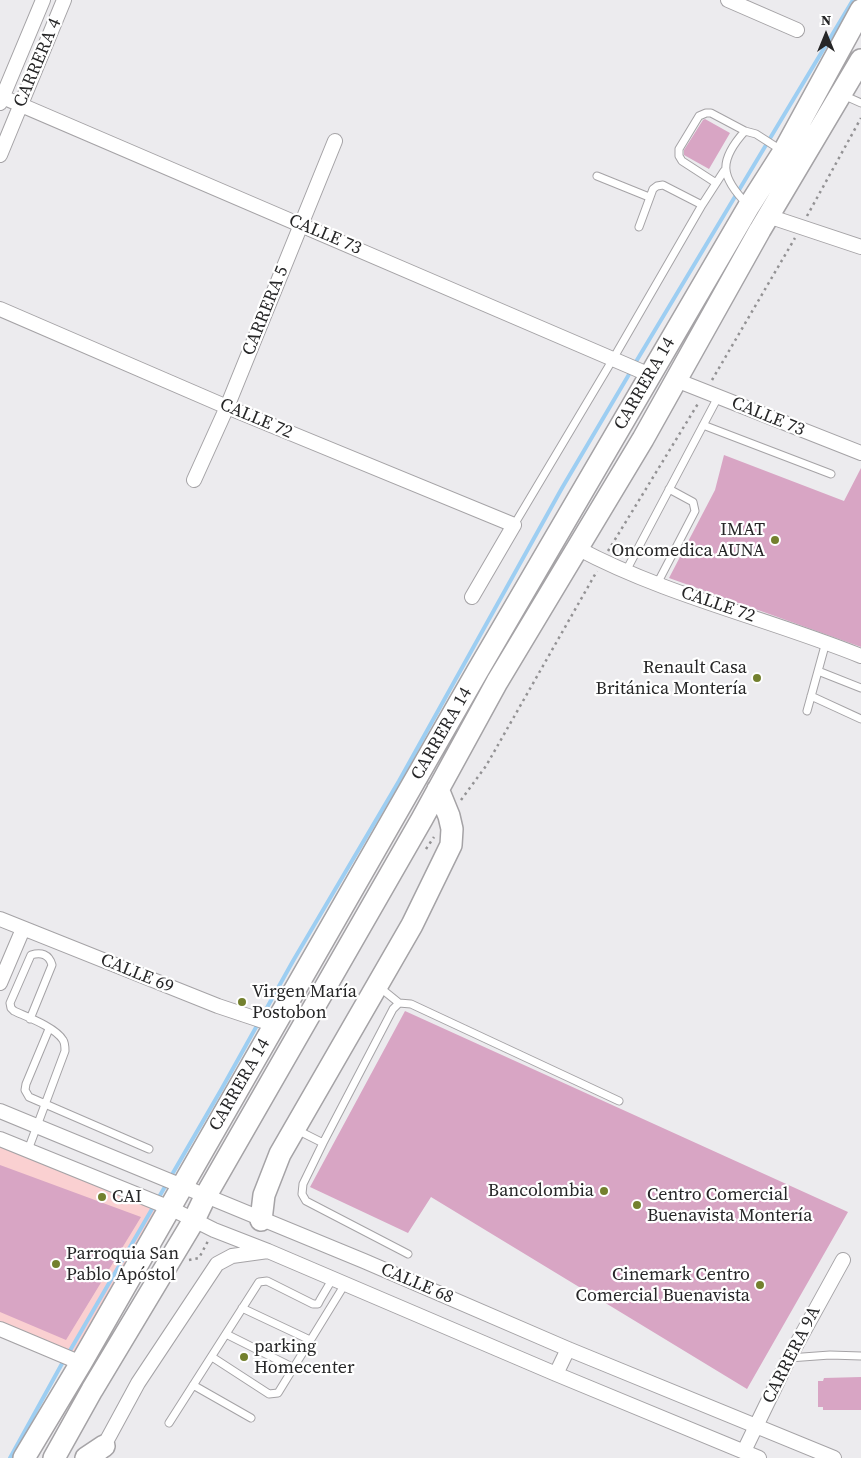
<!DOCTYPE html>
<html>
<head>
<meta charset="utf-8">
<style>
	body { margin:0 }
	#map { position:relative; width:861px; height:1458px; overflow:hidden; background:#ecebee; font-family:"Source Serif 4",serif }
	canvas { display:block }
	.north { position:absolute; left:801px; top:10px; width:50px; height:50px; -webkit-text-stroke:4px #fff; paint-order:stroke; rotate:0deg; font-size:14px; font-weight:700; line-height:20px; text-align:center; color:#262627 }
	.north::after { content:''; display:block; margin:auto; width:18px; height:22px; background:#262627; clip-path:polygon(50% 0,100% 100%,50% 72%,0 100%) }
</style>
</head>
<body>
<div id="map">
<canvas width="861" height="1458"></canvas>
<div class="north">N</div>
</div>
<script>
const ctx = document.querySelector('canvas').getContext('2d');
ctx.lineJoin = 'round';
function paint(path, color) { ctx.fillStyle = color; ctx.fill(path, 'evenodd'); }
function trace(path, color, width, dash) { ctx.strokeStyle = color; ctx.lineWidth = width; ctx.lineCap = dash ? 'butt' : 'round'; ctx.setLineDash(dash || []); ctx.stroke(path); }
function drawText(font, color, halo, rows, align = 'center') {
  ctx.font = font + ' "Source Serif 4",serif'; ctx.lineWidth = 4.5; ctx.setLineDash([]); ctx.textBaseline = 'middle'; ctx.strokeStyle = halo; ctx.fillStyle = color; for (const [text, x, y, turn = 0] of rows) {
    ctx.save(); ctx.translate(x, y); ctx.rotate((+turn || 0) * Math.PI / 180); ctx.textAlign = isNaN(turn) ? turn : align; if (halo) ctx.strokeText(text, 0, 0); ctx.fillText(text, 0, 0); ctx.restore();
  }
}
const green = new Path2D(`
	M0 1139 170 1208 81 1363 0 1329Z`);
const stream = new Path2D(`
	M634 365 853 0
	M68 1354 221 1090 293 961 399 781 562 488 631 371
	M10 1458 64 1360`);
const building = new Path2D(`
	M705 119 730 133 709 169 684 155V150L703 120Z
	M724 455 844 501 861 468V647L669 578 715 490Z
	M405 1011 848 1212 747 1389 431 1197 408 1233 310 1187Z
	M0 1165 141 1217 66 1340 0 1312Z
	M861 1377V1410H823V1407H818V1381H823L824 1378Z`);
const path = new Path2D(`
	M807 216 861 118
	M712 380 795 238
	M608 551 699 402
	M461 800 486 766 597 571
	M426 849 434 837
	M189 1260 199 1258 208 1241`);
const service = new Path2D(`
	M843 95 861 103
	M597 176 649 197
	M716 183 682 161 679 156V149L699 116 706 113H711L745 131
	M748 205C720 177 718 161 745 131L756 134 781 150
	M639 227 653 189 657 186 663 185 702 205
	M703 425 831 474
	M514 525 613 359 702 205 724 171
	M626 571 718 397
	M657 584 695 511 693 502 669 489
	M818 671 861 688
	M811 696 861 719
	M807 711 826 642
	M378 986 399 1003
	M49 1029 26 1084 25 1090 29 1097 149 1149
	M297 1130 323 1143
	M28 1150 65 1051C65 1047 65 1043 63 1040 55 1027 27 1017 14 1011L11 1008 10 1003 31 955C41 952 49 954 52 965L30 1019
	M408 1254 306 1201 302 1194 303 1184 323 1143 393 1009 399 1003 411 1004 619 1101
	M242 1308 310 1340
	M226 1334 294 1368
	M212 1357 269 1394 278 1393 345 1284
	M789 1358 830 1355 861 1356
	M193 1385 251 1418
	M169 1423 259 1282 267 1281 313 1304H318L320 1300 333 1278`);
const minor = new Path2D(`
	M728 0 797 30
	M0 96 650 375
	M0 103 43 0
	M0 155 64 0
	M768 216 861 247
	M0 309 227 407 514 525 472 597
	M676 380 861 453
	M194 480 227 407 335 141
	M577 548C667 596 767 618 861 656
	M0 919 218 1006 275 1025
	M0 983 23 929
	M0 1111 364 1261 568 1349 834 1458
	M0 1139 170 1208 214 1230 268 1251 556 1374 759 1458
	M0 1329 81 1363
	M556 1374 568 1349
	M744 1451 789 1358 843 1260
	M100 1453 138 1383 217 1264 232 1256 268 1251`);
const primary = new Path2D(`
	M261 1220 264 1195 280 1154 412 925 451 845 452 829 449 816 438 789
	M24 1458 81 1363 477 672 749 206 784 151 861 10
	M54 1458 92 1390 194 1220 205 1197 422 819 497 682 643 439 760 230 861 60
	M86 1458 104 1446`);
const markers = [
	[775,540,5,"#73802e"],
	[757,678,5,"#73802e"],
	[242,1002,5,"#73802e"],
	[604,1191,5,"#73802e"],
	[102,1197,5,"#73802e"],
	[637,1205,5,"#73802e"],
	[56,1264,5,"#73802e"],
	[760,1285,5,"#73802e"],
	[244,1357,5,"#73802e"]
];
const streetNames = [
	["CARRERA 4",38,63,-67],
	["CALLE 73",325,235,23],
	["CARRERA 5",266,311,-68],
	["CARRERA 14",645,384,-60],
	["CALLE 73",768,417,22],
	["CALLE 72",256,419,23],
	["CALLE 72",718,605,19],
	["CARRERA 14",442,734,-60],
	["CALLE 69",137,974,22],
	["CARRERA 14",240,1085,-60],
	["CALLE 68",417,1284,23],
	["CARRERA 9A",792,1355,-63]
];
const poiNames = [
	["IMAT",765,530,"right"],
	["Oncomedica AUNA",765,551,"right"],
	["Renault Casa",747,668,"right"],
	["Británica Montería",747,689,"right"],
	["Virgen María",252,992],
	["Postobon",252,1013],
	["Bancolombia",594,1191,"right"],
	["Centro Comercial",647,1195],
	["Buenavista Montería",647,1216],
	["CAI",112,1197],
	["Parroquia San",66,1254],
	["Pablo Apóstol",66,1275],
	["Cinemark Centro",750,1275,"right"],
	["Comercial Buenavista",750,1296,"right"],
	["parking",254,1347],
	["Homecenter",254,1368]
];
paint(green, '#fad0d1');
trace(stream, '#9dcef2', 4);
paint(building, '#d8a5c4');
trace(service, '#a5a3a6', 9);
trace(minor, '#a5a3a6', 16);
trace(primary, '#a5a3a6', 24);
trace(path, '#939294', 2.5, [2.5, 4]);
trace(service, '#fff', 7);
trace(minor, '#fff', 14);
trace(primary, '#fff', 21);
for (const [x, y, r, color] of markers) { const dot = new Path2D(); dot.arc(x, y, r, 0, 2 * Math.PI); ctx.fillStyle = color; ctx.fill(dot); trace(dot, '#fff', 2); }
drawText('18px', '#262627', '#fff', streetNames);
drawText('18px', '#262627', '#fff', poiNames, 'left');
</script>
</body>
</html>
